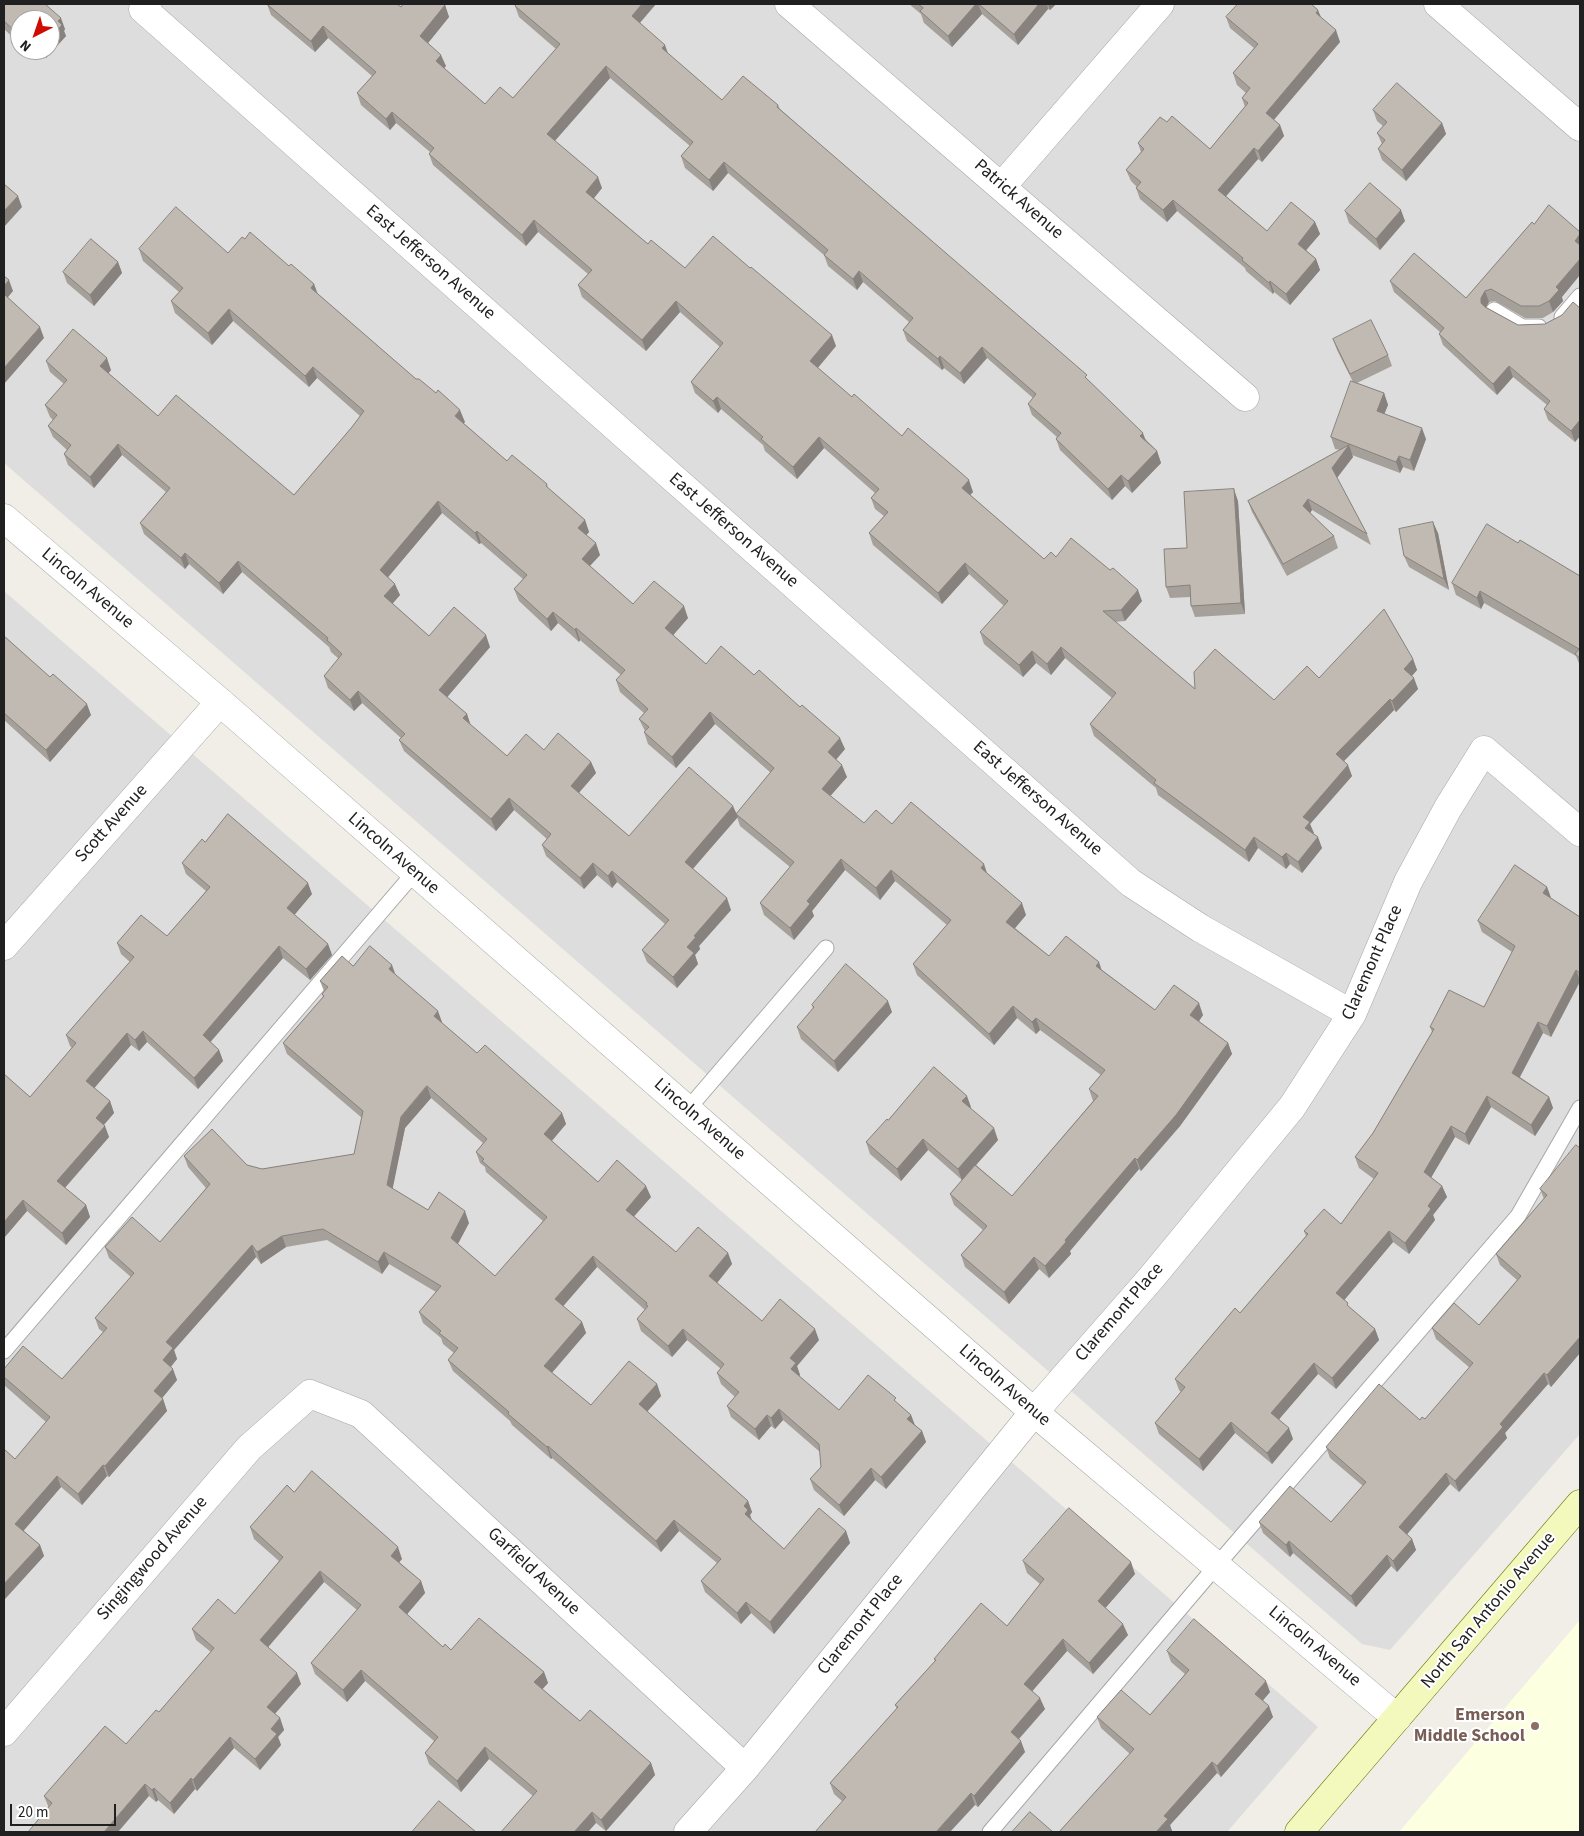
<!DOCTYPE html>
<html>
<head>
<meta charset="utf-8">
<style>
	body { margin:0 }
	#map { position:relative; width:1584px; height:1836px; overflow:hidden; background:#f0eee7; font-family:"Source Sans 3",sans-serif }
	canvas { display:block }
	.frame { position:absolute; inset:0; border:5px solid #202020; pointer-events:none }
	.north { position:absolute; left:10px; top:10px; width:50px; height:50px; box-sizing:border-box; background:#fff; border:1px solid #a6a6a6; border-radius:50%; rotate:221deg; font-size:14px; font-weight:700; line-height:20px; text-align:center; color:#202020 }
	.north::after { content:''; display:block; margin:auto; width:18px; height:22px; background:#ce0c02; clip-path:polygon(50% 0,100% 100%,50% 72%,0 100%) }
	.scale { position:absolute; left:10px; top:1804px; width:106px; height:22px; box-sizing:border-box; border:2px solid #202020; border-top:0; padding-left:6px; font-size:15px; line-height:18px; white-space:nowrap; color:#202020; -webkit-text-stroke:4px #fff; paint-order:stroke }
</style>
</head>
<body>
<div id="map">
<canvas width="1584" height="1836"></canvas>
<div class="frame"></div>
<div class="north">N</div>
<div class="scale">20 m</div>
</div>
<script>
const ctx = document.querySelector('canvas').getContext('2d');
ctx.lineJoin = 'round';
function paint(path, color) { ctx.fillStyle = color; ctx.fill(path, 'evenodd'); }
function trace(path, color, width, dash) { ctx.strokeStyle = color; ctx.lineWidth = width; ctx.lineCap = dash ? 'butt' : 'round'; ctx.setLineDash(dash || []); ctx.stroke(path); }
function drawText(font, color, halo, rows, align = 'center') {
  ctx.font = font + ' "Source Sans 3",sans-serif'; ctx.lineWidth = 4; ctx.setLineDash([]); ctx.textBaseline = 'middle'; ctx.strokeStyle = halo; ctx.fillStyle = color; for (const [text, x, y, turn = 0] of rows) {
    ctx.save(); ctx.translate(x, y); ctx.rotate((+turn || 0) * Math.PI / 180); ctx.textAlign = isNaN(turn) ? turn : align; if (halo) ctx.strokeText(text, 0, 0); ctx.fillText(text, 0, 0); ctx.restore();
  }
}
const residential = new Path2D(`
	M4 4H1580V1434L1390 1650 1362 1644 4 463ZM20 20H50V50H20Z
	M4 591 1318 1727 1227 1832H4Z`);
const education = new Path2D(`
	M1580 1620V1832H1399Z`);
const service = new Path2D(`
	M1494 310 1522 327H1539
	M1562 317 1580 296
	M687 1110 826 948
	M4 1351 415 872
	M990 1832 1217 1565 1518 1216 1580 1108`);
const minor = new Path2D(`
	M147 4 143 9 1131 883 1200 928 1352 1014
	M789 4 1245 397
	M1438 4 1580 127
	M1002 186 1160 4
	M4 946 220 702
	M4 1732 249 1448 310 1394 361 1414 745 1768
	M688 1832 745 1768 1034 1412 1152 1277 1292 1107 1352 1014 1408 882 1448 808 1484 750 1580 832`);
const tertiary = new Path2D(`
	M4 518 220 702 1034 1412 1397 1718`);
const secondary = new Path2D(`
	M1299 1832 1580 1504`);
const wall = new Path2D(`
	M4 4 65 29 64 31 66 36 46 58 42 54 40 58 31 50H50L20 20V44L4 29Z
	M267 4 401 7 445 5 449 17 428 43 446 66 444 68 485 104 513 98 556 49 519 17 515 6 516 4H656L640 23 668 54 722 100 778 105 780 109 1090 382 1157 451 1161 463 1132 493 1125 486 1112 500 1060 450 1056 439 1057 437 1032 415 1028 404 1033 398 987 358 964 384 944 368 942 370 907 341 903 330 909 322 863 282 857 290 828 266 824 255 728 173 713 191 685 168 681 156 690 146 610 78 555 141 602 188 594 198 648 244 685 268 836 346 818 368 852 397 973 492 970 495 1044 559 1056 557 1142 601 1125 621 1115 622 1195 689 1274 700 1319 678 1413 659 1417 670 1412 676 1418 689 1396 712 1394 710 1344 761 1352 776 1310 824 1313 834 1322 848 1302 873 1290 864 1286 869 1258 848 1249 862 1158 795 1156 788 1094 736 1090 724 1112 698 1065 658 1051 675 1036 663 1023 677 984 644 980 632 1004 606 969 574 942 604 873 545 869 533 884 516 875 509 871 498 875 493 824 448 797 479 765 451 763 445 721 409 718 413 695 393 691 382 720 347 680 312 646 351 582 297 578 285 588 274 538 232 526 246 433 165 429 154 430 152 396 123 390 130 361 105 357 93 372 76 328 38 315 52 271 15Z
	M909 4H1056L1050 10 1048 9 1018 45 982 14 952 47 924 23 921 14Z
	M1226 17 1321 18 1340 42 1274 120 1280 125 1284 136 1262 162 1258 159 1226 196 1267 231 1315 222 1320 234 1306 250 1316 259 1320 270 1290 305 1274 292 1273 294 1246 271 1245 268 1177 211 1167 222 1140 199 1136 188 1137 187 1131 181 1126 170 1141 152 1138 143 1167 122 1210 149 1245 107 1242 98 1246 93 1237 85 1233 73 1254 48 1230 28Z
	M1373 110 1442 123 1446 134 1406 181 1382 160 1378 149 1382 144 1377 133 1383 126 1377 121Z
	M1345 211 1405 221 1380 250 1349 223Z
	M1532 222 1563 301 1553 312 1543 318H1525L1495 301 1489 302 1486 307 1518 325 1545 324 1580 308V436L1575 442 1548 420 1544 409 1547 405 1513 377 1497 395 1443 345 1439 334 1440 332 1394 292 1390 281 1466 298Z
	M245 239 289 266 314 284 318 294 465 422 463 423 507 461 547 484 548 488 585 520 589 532 586 535 600 555 590 566 633 604 688 618 673 635 706 664 754 675 845 749 836 760 847 777 830 796 864 823 892 824 987 873 1026 915 1015 928 1049 956 1102 970 1155 1010 1203 1015 1199 1021 1228 1043 1232 1054 1180 1126 1141 1171 1139 1169 1070 1251 1071 1254 1049 1278 1039 1269 1009 1304 965 1267 961 1255 983 1230 954 1205 950 1194 962 1180 928 1150 901 1181 870 1154 866 1142 888 1120 971 1107 970 1108 998 1140 976 1165 1012 1196 1093 1101 1089 1089 1101 1075 1040 1030 1036 1034 1017 1018 994 1045 917 975 913 964 947 925 895 881 880 900 845 870 812 911 814 916 794 940 764 915 760 903 790 867 740 826 737 817 693 869 731 910 699 946 700 949 695 955 698 964 677 988 647 962 642 950 665 924 617 882 612 888 597 875 584 889 546 856 542 845 547 839 514 810 496 831 404 751 399 740 401 738 362 703 354 711 328 688 324 676 339 659 331 652 329 647 242 572 223 594 189 564 185 569 144 534 140 523 166 492 122 455 94 488 68 465 64 454 67 450 53 437 48 426 53 420 50 417 45 405 64 384 50 372 46 361 111 370 108 373 158 416 294 495 352 427 360 416 317 378 309 387 233 321 212 345 175 313 171 301 179 292 143 261 139 249 228 253ZM442 513 479 544 481 543 523 579 514 589 519 601 551 631 558 623 579 642 580 640 621 675 616 680 620 692 644 713 639 719 645 731 644 732 648 744 676 768 715 724 771 773 736 814 629 836 579 793 596 773 591 762 544 750 507 756 470 725 467 714 447 697 490 647 429 636 392 603 400 595 388 577Z
	M118 262 122 273 94 306 67 283 63 272Z
	M1333 339 1388 355 1392 366 1357 383 1384 393 1388 405 1384 414 1426 439 1414 471 1403 467 1400 473 1352 455 1353 457 1337 478 1367 534 1371 545 1312 510 1310 513 1334 536 1338 548 1287 576 1252 512 1248 501 1340 450 1335 449 1331 437 1353 382 1337 350Z
	M1238 501 1245 614 1195 617 1191 606 1190 597 1170 598 1166 587 1187 548Z
	M1438 533 1449 590 1409 567 1404 556Z
	M1518 543 1580 576V666L1576 656 1484 603 1481 609 1456 595 1452 583Z
	M4 636 91 715 50 762 4 720Z
	M205 842 312 894 294 915 328 944 332 955 310 980 283 958 210 1042 219 1050 223 1061 198 1089 147 1042 139 1051 131 1045 94 1088 110 1101 114 1113 104 1125 109 1137 65 1188 86 1205 90 1217 66 1245 27 1211 4 1238V1074L30 1097 72 1048 70 1046 66 1035 130 962 121 954 117 943 167 936 206 891 186 874 182 863Z
	M1547 887 1551 898 1580 917V982L1551 1037 1543 1033 1520 1077 1549 1097 1553 1108 1535 1136 1491 1107 1469 1145 1455 1137 1431 1177 1442 1186 1447 1197 1433 1215 1435 1220 1409 1254 1393 1242 1344 1300 1350 1308 1375 1329 1379 1340 1336 1389 1318 1374 1279 1419 1293 1439 1272 1464 1235 1433 1203 1471 1159 1434 1155 1423 1181 1392 1179 1390 1175 1379 1240 1313 1306 1236 1304 1231 1341 1224 1374 1179 1359 1168 1355 1157 1373 1133 1432 1032 1430 1027 1484 1007 1512 952 1482 932 1478 921Z
	M353 966 396 975 442 1022V1023L477 1053 562 1113 566 1124 552 1141 598 1182 651 1197 634 1216 676 1252 728 1253 732 1264 717 1283 762 1321 819 1340 797 1366 800 1375 799 1376 839 1410 898 1404 911 1415 915 1425 922 1431 926 1442 886 1489 875 1480 844 1516 814 1490 810 1479 821 1467 820 1452 783 1420 775 1429 771 1426 759 1440 731 1417 727 1406 735 1397 721 1384 717 1373 721 1369 687 1340 672 1357 641 1331 637 1319 645 1310 597 1267 563 1306 582 1322 586 1333 552 1373 591 1405 657 1384 661 1396 647 1412 748 1501 752 1512 750 1515 752 1520 784 1549 846 1531 850 1543 774 1634 751 1613 741 1624 705 1592 701 1581 717 1563 679 1531 661 1552 552 1458 551 1459 512 1425 510 1421 453 1371 448 1360 454 1353 443 1344 441 1338 423 1323 419 1312 436 1292 389 1264 382 1274 327 1240 286 1247 261 1264 256 1257 174 1350 177 1359 171 1367 177 1380 162 1398 163 1399 167 1411 109 1477 107 1476 82 1505 61 1487 23 1530 40 1545 44 1556 4 1600V1449L15 1459 46 1422 4 1385V1369L62 1379 103 1332 99 1329 95 1318 131 1277 109 1258 105 1247 160 1242 206 1188 188 1167 184 1156 247 1165 262 1169 354 1154 362 1118 287 1054 283 1043 323 997 322 994 324 991 320 981ZM431 1098 483 1143 476 1152 480 1163 485 1167 486 1172 543 1221 495 1276 458 1244 469 1223 428 1210 392 1189 405 1128Z
	M812 1005 892 1012 838 1072 801 1039 797 1027 813 1009Z
	M1580 1148V1353L1551 1387 1548 1384 1505 1433 1507 1438 1459 1492 1450 1484 1407 1534 1412 1539 1416 1550 1397 1572 1391 1566 1356 1607 1293 1553 1290 1557 1263 1533 1259 1522H1331L1363 1486 1330 1458 1326 1447 1425 1419 1470 1368 1436 1339 1432 1328 1479 1325 1517 1280 1500 1265 1496 1254 1544 1199 1540 1189Z
	M294 1492 402 1559 399 1562 421 1581 425 1593 407 1614 443 1647 451 1650 544 1672 548 1683 542 1689 580 1721 651 1763 655 1775 606 1831 596 1823 533 1796 489 1759 461 1792 429 1764 425 1753 434 1741 365 1681 347 1702 315 1674 311 1663 357 1610 324 1582 267 1647 301 1684 275 1714 280 1718 284 1730 278 1737 281 1745 260 1770 234 1748 197 1791 195 1789 174 1814 158 1800 156 1802 149 1796 49 1808 44 1796 126 1744 159 1712 211 1652 196 1640 192 1629 235 1614 279 1561 254 1539 250 1527Z
	M1023 1561 1135 1574 1105 1608 1128 1635 1093 1674 1067 1651 1032 1691 1045 1709 1019 1739 1025 1752 978 1807 975 1805 842 1801 834 1794 830 1783 897 1709 895 1705 935 1661 934 1659 1007 1626 1040 1584 1027 1573Z
	M1167 1651 1270 1692 1263 1700 1273 1717 1221 1777 1217 1773 1170 1825 1172 1831 1171 1832H1059L1130 1754 1101 1728 1097 1717 1150 1715 1185 1674 1171 1662Z`);
const shadedWall = new Path2D(`
	M642 4H656L636 27 632 16Z
	M976 4H978L982 14 952 47 948 36Z
	M1039 4H1047L1048 9 1018 45 1014 34Z
	M1048 4H1056L1050 10Z
	M445 5 449 17 424 48 420 36Z
	M1318 10 1323 22 1316 13Z
	M61 18 65 29 64 31 66 36 46 58 43 50H50V38L58 21Z
	M323 26 328 38 315 52 311 41Z
	M1336 30 1340 42 1270 124 1266 113Z
	M665 45 669 56 662 48Z
	M37 50H41L42 54 40 58Z
	M441 55 446 66 440 73 436 61Z
	M606 66 610 78 551 145 547 134Z
	M392 112 396 123 390 130 386 119Z
	M1442 123 1446 134 1406 181 1402 170Z
	M1280 125 1284 136 1262 162 1258 151Z
	M1254 148 1258 159 1222 201 1218 190Z
	M724 162 728 173 713 191 709 180Z
	M598 177 602 188 590 203 586 192Z
	M18 196 22 207 4 227V211Z
	M1173 200 1177 211 1167 222 1163 210Z
	M1401 210 1405 221 1380 250 1376 239Z
	M534 220 538 232 526 246 522 235Z
	M1315 222 1320 234 1302 255 1298 244Z
	M1580 234V251L1575 241Z
	M1316 259 1320 270 1290 305 1286 294Z
	M1580 259V275L1562 297 1563 301 1553 312 1549 301 1556 287Z
	M118 262 122 273 94 306 90 295Z
	M859 271 863 282 857 290 853 279Z
	M9 280 13 291 4 302V286Z
	M1270 281 1274 292 1273 294 1269 283Z
	M314 284 318 296 311 288Z
	M1485 291 1489 302 1485 309 1481 303V298Z
	M676 301 680 312 646 351 642 340Z
	M229 309 233 321 212 345 208 333Z
	M40 327 44 338 4 384V368Z
	M832 335 836 346 814 372 810 361Z
	M982 347 987 358 964 384 960 373Z
	M940 356 944 368 942 370 938 359Z
	M107 358 111 370 105 378 100 366Z
	M1509 366 1513 377 1497 395 1493 384Z
	M313 367 317 378 309 387 305 376Z
	M1384 393 1388 405 1381 422 1377 411Z
	M717 397 721 409 718 413 713 401Z
	M460 410 465 422 459 428 455 416Z
	M1580 420V436L1575 442 1571 431Z
	M1422 428 1426 439 1414 471 1410 460Z
	M1143 433 1147 444 1140 436Z
	M819 437 824 448 797 479 793 467Z
	M118 444 122 455 94 488 90 477Z
	M1349 445 1353 457 1336 479 1332 468Z
	M1157 451 1161 463 1132 493 1128 481Z
	M1399 456 1403 467 1400 473 1396 462Z
	M1121 475 1125 486 1112 500 1108 489Z
	M969 480 973 492 966 499 962 488Z
	M1234 489 1238 501 1245 614 1241 603Z
	M1308 499 1312 510 1307 518 1303 506Z
	M438 501 442 513 384 582 380 570Z
	M585 520 589 532 582 540 578 528Z
	M1433 522 1438 533 1449 590 1444 579Z
	M477 531 481 543 479 544 475 533Z
	M596 543 600 555 586 570 582 559Z
	M185 553 189 564 185 569 181 558Z
	M238 561 242 572 223 594 219 583Z
	M965 563 969 574 942 604 938 593Z
	M395 584 400 595 389 608 384 596Z
	M1138 590 1142 601 1125 621 1121 610Z
	M1480 591 1484 603 1481 609 1477 598Z
	M684 606 688 618 669 640 665 628Z
	M553 612 558 623 551 631 547 619Z
	M576 628 580 640 579 642 575 630Z
	M486 635 490 647 443 702 439 690Z
	M1061 647 1065 658 1051 675 1047 664Z
	M1032 651 1036 663 1023 677 1019 665Z
	M1413 659 1417 670 1408 680 1404 669Z
	M1414 678 1418 689 1396 712 1392 701Z
	M358 691 362 703 354 711 350 700Z
	M1390 699 1394 710 1340 765 1336 754Z
	M87 704 91 715 50 762 46 750Z
	M710 712 715 724 676 768 672 757Z
	M467 714 471 726 463 718Z
	M840 738 845 749 832 764 828 752Z
	M591 762 596 773 575 797 571 786Z
	M842 765 847 777 826 801 822 789Z
	M1348 765 1352 776 1310 824 1314 833 1309 839 1305 828 1303 817Z
	M509 798 514 810 496 831 491 819Z
	M733 806 738 817 689 873 685 862Z
	M1254 837 1258 848 1249 862 1245 850Z
	M1318 837 1322 848 1302 873 1298 862Z
	M1286 853 1290 864 1286 869 1282 857Z
	M841 859 845 870 812 911 814 916 794 940 790 928 807 901Z
	M593 863 597 875 584 889 580 878Z
	M984 864 988 876 981 868Z
	M891 870 895 881 880 900 876 888Z
	M612 871 617 882 612 888 608 876Z
	M308 883 312 894 291 919 287 908Z
	M1547 887 1551 898 1543 893Z
	M727 898 731 910 699 946 700 949 695 955 698 964 677 988 673 977 687 947 694 936Z
	M1022 903 1026 915 1011 933 1006 922Z
	M328 944 332 955 310 980 306 969Z
	M279 946 283 958 207 1046 203 1035Z
	M1099 962 1103 974 1096 966Z
	M392 965 396 976 389 969Z
	M1576 970 1580 981 1551 1037 1547 1026Z
	M888 1001 892 1012 838 1072 834 1061Z
	M1199 1003 1203 1015 1195 1027 1190 1015Z
	M1013 1006 1017 1018 994 1045 989 1034Z
	M438 1011 442 1022 438 1027 434 1016Z
	M1036 1018 1040 1030 1036 1034 1032 1022Z
	M1538 1022 1543 1033 1516 1084 1512 1073Z
	M143 1031 147 1042 139 1051 135 1040Z
	M127 1033 131 1045 91 1092 86 1081Z
	M1228 1043 1232 1054 1180 1126 1141 1171 1137 1160Z
	M219 1050 223 1061 198 1089 194 1078Z
	M427 1086 431 1098 405 1128 391 1197 387 1185 401 1117Z
	M967 1096 971 1107 966 1112 962 1101Z
	M1487 1096 1491 1107 1469 1145 1465 1134Z
	M1549 1097 1553 1108 1535 1136 1531 1125Z
	M110 1101 114 1113 100 1129 96 1118Z
	M562 1113 566 1124 548 1145 544 1134Z
	M105 1126 109 1137 61 1192 57 1181Z
	M1451 1126 1455 1137 1428 1183 1424 1172Z
	M994 1128 998 1140 962 1181 958 1169Z
	M923 1139 928 1150 901 1181 897 1169Z
	M1135 1158 1139 1169 1070 1251 1071 1254 1049 1278 1045 1266 1065 1240Z
	M646 1186 651 1197 630 1221 626 1210Z
	M1442 1186 1447 1197 1433 1215 1435 1220 1409 1254 1405 1243 1428 1206Z
	M23 1200 27 1211 4 1238V1222Z
	M86 1205 90 1217 66 1245 62 1233Z
	M465 1211 469 1223 455 1249 451 1238Z
	M1389 1231 1393 1242 1341 1304 1336 1293Z
	M282 1236 286 1247 261 1264 257 1252Z
	M252 1245 256 1257 174 1350 177 1359 167 1371 163 1360 166 1342Z
	M384 1252 389 1264 382 1274 378 1262Z
	M728 1253 732 1264 713 1288 709 1276Z
	M593 1256 597 1267 559 1311 555 1299Z
	M1034 1257 1039 1269 1009 1304 1004 1292Z
	M582 1322 586 1333 548 1377 544 1366Z
	M683 1329 687 1340 672 1357 668 1346Z
	M815 1329 819 1340 797 1366 800 1375 796 1380 791 1369 790 1358Z
	M1375 1329 1379 1340 1336 1389 1332 1378Z
	M1580 1337V1353L1551 1387 1547 1375Z
	M1314 1363 1318 1374 1275 1424 1271 1413Z
	M173 1369 177 1380 158 1403 154 1391Z
	M1544 1373 1548 1384 1505 1433 1507 1438 1459 1492 1455 1481 1500 1424Z
	M657 1384 661 1396 643 1416 639 1404Z
	M163 1399 167 1411 109 1477 105 1466Z
	M779 1409 783 1420 775 1429 771 1418Z
	M767 1415 771 1426 759 1440 755 1429Z
	M911 1415 915 1426 907 1419Z
	M1231 1422 1235 1433 1203 1471 1199 1459Z
	M1289 1428 1293 1439 1272 1464 1267 1453Z
	M922 1431 926 1442 886 1489 881 1477Z
	M548 1446 552 1458 551 1459 547 1447Z
	M103 1465 107 1476 82 1505 78 1494Z
	M871 1468 875 1480 844 1516 839 1505Z
	M1446 1473 1450 1484 1403 1539 1399 1527Z
	M57 1476 61 1487 20 1535 15 1524Z
	M748 1501 752 1512 750 1515 752 1521 745 1514 744 1506Z
	M674 1520 679 1531 661 1552 656 1541Z
	M846 1531 850 1543 774 1634 770 1622Z
	M1412 1539 1416 1550 1397 1572 1393 1561Z
	M1289 1541 1293 1553 1290 1557 1286 1545Z
	M40 1545 44 1556 4 1600V1584Z
	M398 1547 402 1559 395 1567 391 1556Z
	M1387 1555 1391 1566 1356 1607 1351 1596Z
	M1131 1562 1135 1574 1102 1612 1098 1601Z
	M320 1571 324 1582 264 1652 260 1640Z
	M421 1581 425 1593 403 1619 399 1607Z
	M746 1602 751 1613 741 1624 737 1613Z
	M1123 1624 1128 1635 1093 1674 1089 1663Z
	M1063 1639 1067 1651 1029 1695 1024 1684Z
	M361 1670 365 1681 347 1702 343 1690Z
	M544 1672 548 1683 538 1694 534 1682Z
	M297 1673 301 1684 271 1718 267 1707Z
	M1266 1681 1270 1692 1259 1705 1255 1694Z
	M1040 1698 1045 1709 1015 1743 1011 1732Z
	M1269 1706 1273 1717 1221 1777 1217 1766Z
	M280 1718 284 1730 278 1737 281 1745 260 1770 255 1759 271 1729Z
	M230 1737 234 1748 197 1791 193 1780Z
	M1021 1741 1025 1752 978 1807 974 1796Z
	M485 1747 489 1759 461 1792 457 1781Z
	M1212 1762 1217 1773 1170 1825 1172 1831 1171 1832H1156L1164 1816Z
	M651 1763 655 1775 606 1831 601 1820Z
	M191 1778 195 1789 174 1814 170 1803Z
	M145 1784 149 1796 118 1832H104Z
	M154 1788 158 1800 156 1802 152 1790Z
	M971 1793 975 1805 950 1832H936Z
	M592 1812 596 1823 588 1832H574Z`);
const building = new Path2D(`
	M4 4H45L61 18 58 21 62 25 50 38V20H20V36L4 21Z
	M267 4H397L401 7 403 4H443L445 5 420 36 441 55 436 61 485 104 500 87 513 98 560 44 515 6 516 4H642L632 16 665 45 662 48 722 100 743 76 778 105 777 107 1087 375 1085 377 1143 433 1140 436 1157 451 1128 481 1121 475 1108 489 1056 439 1061 433 1028 404 1036 394 982 347 960 373 940 356 938 359 903 330 913 318 859 271 853 279 824 255 828 250 724 162 709 180 681 156 693 142 606 66 547 134 598 177 586 192 648 244 651 240 685 268 713 236 750 268 751 267 832 335 810 361 852 397 854 394 902 436 908 428 960 472 969 480 962 488 1044 559 1051 552 1056 557 1071 538 1110 570 1113 568 1138 590 1121 610 1103 611 1195 689 1194 672 1215 649 1274 700 1307 666 1319 678 1384 609 1413 659 1404 669 1414 678 1392 701 1390 699 1336 754 1348 765 1303 817 1310 822 1305 828 1318 837 1298 862 1286 853 1282 857 1254 837 1245 850 1154 783 1156 780 1090 724 1116 693 1061 647 1047 664 1032 651 1019 665 980 632 1008 601 965 563 938 593 869 533 888 512 871 498 879 489 819 437 793 467 761 439 763 437 717 397 713 401 691 382 723 343 676 301 642 340 578 285 592 270 534 220 522 235 429 154 434 148 392 112 386 119 357 93 376 72 323 26 311 41Z
	M918 4H976L948 36 920 11 923 8Z
	M979 4H1039L1014 34Z
	M1238 4H1311L1318 10 1316 13 1336 30 1266 113 1280 125 1258 151 1254 148 1218 190 1267 231 1291 202 1315 222 1298 244 1316 259 1286 294 1270 281 1269 283 1242 260 1243 258 1173 200 1163 210 1136 188 1141 182 1126 170 1144 149 1138 143 1160 117 1167 122 1172 116 1210 149 1248 103 1242 98 1250 88 1233 73 1258 44 1226 17Z
	M1397 83 1442 123 1402 170 1378 149 1385 140 1377 133 1387 122 1373 110Z
	M1370 183 1401 210 1376 239 1345 211Z
	M4 184 18 196 4 211Z
	M1549 205 1580 232V234L1575 241 1580 245V259L1556 287 1559 290 1549 301 1539 306H1521L1491 289 1485 291 1481 298V303L1485 307 1518 325 1545 324 1562 315 1573 302 1580 308V420L1571 431 1544 409 1550 401 1509 366 1493 384 1439 334 1444 328 1390 281 1414 253 1466 298 1532 222 1534 224Z
	M176 207 228 253 242 237 245 239 250 232 289 266 291 264 314 284 311 288 416 379H419L436 393 438 390 460 410 455 416 507 461 512 455 547 484 546 486 585 520 578 528 596 543 582 559 633 604 654 581 684 606 665 628 706 664 721 646 754 675 759 670 800 707 802 705 840 738 828 752 842 765 822 789 864 823 876 810 892 824 911 802 984 864 981 868 1022 903 1006 922 1049 956 1066 936 1099 962 1096 966 1155 1010 1174 985 1199 1003 1190 1015 1228 1043 1176 1115 1137 1160 1135 1158 1065 1240 1066 1242 1045 1266 1034 1257 1004 1292 961 1255 987 1226 950 1194 975 1165 1012 1196 1098 1096 1089 1089 1105 1070 1036 1018 1032 1022 1013 1006 989 1034 913 964 951 920 891 870 876 888 841 859 807 901 810 904 790 928 760 903 794 862 736 814 774 768 710 712 672 757 644 732 649 727 639 719 648 709 616 680 625 670 576 628 575 630 553 612 547 619 514 589 527 575 477 531 475 533 438 501 380 570 395 584 384 596 429 636 454 607 486 635 439 690 467 714 463 718 507 756 526 734 544 750 558 733 591 762 571 786 629 836 689 767 733 806 685 862 727 898 694 936 696 937 687 947 694 953 673 977 642 950 669 920 612 871 608 876 593 863 580 878 542 845 551 834 509 798 491 819 399 740 405 734 358 691 350 700 324 676 342 654 327 640 328 638 238 561 219 583 185 553 181 558 140 523 170 488 118 444 90 477 64 454 71 445 48 426 57 415 45 405 67 380 46 361 73 329 107 358 100 366 158 416 176 395 294 495 352 427 364 411 313 367 305 376 229 309 208 333 171 301 183 288 139 249Z
	M91 239 118 262 90 295 63 272Z
	M4 276 9 280 4 286Z
	M4 294 40 327 4 368Z
	M1371 320 1388 355 1350 374 1333 339Z
	M1351 381 1384 393 1377 411 1422 428 1410 460 1399 456 1396 462 1331 437Z
	M1349 445 1332 468 1367 534 1308 499 1303 506 1334 536 1283 564 1248 501Z
	M1234 489 1241 603 1191 606 1190 585 1166 587 1164 549 1187 548 1184 492Z
	M1433 522 1444 579 1404 556 1399 529Z
	M1487 524 1518 543 1520 540 1580 576V658L1575 654 1579 649 1480 591 1477 598 1452 583Z
	M4 636 50 677 53 674 87 704 46 750 4 713Z
	M228 814 308 883 287 908 328 944 306 969 279 946 203 1035 219 1050 194 1078 143 1031 135 1040 127 1033 86 1081 110 1101 96 1118 105 1126 57 1181 86 1205 62 1233 23 1200 4 1222V1074L30 1097 76 1043 66 1035 134 957 117 943 141 915 167 936 210 887 182 863 202 839 205 842Z
	M1515 865 1547 887 1543 893 1580 917V973L1576 970 1547 1026 1538 1022 1512 1073 1549 1097 1531 1125 1487 1096 1465 1134 1451 1126 1424 1172 1442 1186 1428 1206 1431 1209 1405 1243 1389 1231 1336 1293 1348 1303 1347 1305 1375 1329 1332 1378 1314 1363 1271 1413 1289 1428 1267 1453 1231 1422 1199 1459 1155 1423 1185 1387 1175 1379 1235 1308 1240 1313 1308 1234 1304 1231 1324 1209 1341 1224 1378 1173 1355 1157 1373 1133 1434 1029 1430 1027 1449 990 1484 1007 1515 946 1478 921Z
	M370 946 392 965 389 969 438 1011 434 1016 477 1053 485 1045 562 1113 544 1134 598 1182 617 1160 646 1186 626 1210 676 1252 698 1227 728 1253 709 1276 762 1321 780 1299 815 1329 790 1358 796 1363 791 1369 839 1410 868 1375 896 1398 894 1400 911 1415 907 1419 922 1431 881 1477 871 1468 839 1505 810 1479 821 1467 819 1444 779 1409 771 1418 767 1415 755 1429 727 1406 739 1392 717 1373 724 1364 683 1329 668 1346 637 1319 648 1306 646 1305 647 1303 593 1256 555 1299 582 1322 544 1366 591 1405 629 1361 657 1384 639 1404 748 1501 744 1506 748 1510 745 1514 784 1549 819 1508 846 1531 770 1622 746 1602 737 1613 701 1581 721 1559 674 1520 656 1541 548 1446 547 1447 508 1414 509 1412 448 1360 458 1348 439 1333 441 1331 419 1312 441 1286 384 1252 378 1262 323 1229 282 1236 257 1252 252 1245 166 1342 173 1348 163 1360 173 1369 154 1391 163 1399 105 1466 103 1465 78 1494 57 1476 15 1524 40 1545 4 1584V1449L15 1459 50 1417 4 1377V1369L23 1346 62 1379 107 1328 95 1318 134 1273 105 1247 132 1217 160 1242 210 1184 184 1156 212 1129 247 1165 262 1169 354 1154 363 1111 283 1043 324 996 322 994 328 987 320 981 342 956 353 966ZM427 1086 487 1139 476 1152 484 1159 482 1161 547 1217 495 1276 451 1238 465 1211 439 1192 428 1210 387 1185 401 1117Z
	M846 964 888 1001 834 1061 797 1027 814 1007 812 1005Z
	M934 1067 967 1096 962 1101 994 1128 958 1169 923 1139 897 1169 866 1142 887 1119 888 1120Z
	M1576 1145 1580 1148V1337L1547 1375 1544 1373 1500 1424 1503 1427 1455 1481 1446 1473 1399 1527 1412 1539 1393 1561 1387 1555 1351 1596 1289 1541 1286 1545 1259 1522 1290 1486 1331 1522 1366 1482 1326 1447 1379 1384 1420 1420 1422 1417 1425 1419 1473 1363 1432 1328 1454 1303 1479 1325 1521 1276 1496 1254 1547 1195 1540 1189Z
	M312 1471 398 1547 391 1556 421 1581 399 1607 443 1647 445 1644 451 1650 479 1618 544 1672 534 1682 580 1721 590 1710 651 1763 601 1820 592 1812 574 1832H501L537 1791 485 1747 457 1781 425 1753 438 1737 361 1670 343 1690 311 1663 361 1605 320 1571 260 1640 297 1673 267 1707 280 1718 271 1729 277 1734 255 1759 230 1737 193 1780 191 1778 170 1803 154 1788 152 1790 145 1784 104 1832H28L52 1803 44 1796 105 1726 126 1744 156 1710 159 1712 214 1648 192 1629 218 1599 235 1614 283 1557 250 1527 287 1485 294 1492Z
	M1069 1508 1131 1562 1098 1601 1123 1624 1089 1663 1063 1639 1024 1684 1040 1698 1011 1732 1021 1741 974 1796 971 1793 936 1832H815L846 1797 830 1783 898 1707 895 1705 936 1660 934 1659 981 1603 1007 1626 1044 1579 1023 1561Z
	M1194 1619 1266 1681 1255 1694 1269 1706 1217 1766 1212 1762 1164 1816 1168 1819 1156 1832H1059L1134 1749 1097 1717 1121 1690 1150 1715 1189 1670 1167 1651Z
	M439 1801 476 1832H412Z
	M1030 1812 1053 1832H1012Z`);
const markers = [
	[1535,1726,5,"#8d6e63"]
];
const streetNames = [
	["Patrick Avenue",1018,200,41],
	["East Jefferson Avenue",430,263,41],
	["East Jefferson Avenue",733,531,41],
	["Lincoln Avenue",87,589,40],
	["East Jefferson Avenue",1037,799,41],
	["Scott Avenue",112,824,-48],
	["Lincoln Avenue",393,854,41],
	["Claremont Place",1373,963,-66],
	["Lincoln Avenue",699,1120,41],
	["Claremont Place",1120,1313,-49],
	["Lincoln Avenue",1004,1386,41],
	["Singingwood Avenue",153,1559,-49],
	["Garfield Avenue",533,1572,43],
	["North San Antonio Avenue",1489,1611,-50],
	["Claremont Place",861,1625,-51],
	["Lincoln Avenue",1314,1647,40]
];
const educationNames = [
	["Emerson",1525,1716],
	["Middle School",1525,1737]
];
paint(residential, '#dedddd');
paint(education, '#fdffe1');
trace(service, '#a7a7a7', 17);
trace(minor, '#a7a7a7', 29);
trace(tertiary, '#a7a7a7', 29);
trace(secondary, '#667806', 29);
trace(service, '#fff', 15);
trace(minor, '#fff', 28);
trace(tertiary, '#fff', 28);
trace(secondary, '#f3f9bc', 28);
paint(wall, '#a6a09a');
paint(shadedWall, '#87827d');
paint(building, '#c1bab3');
trace(building, '#87827d', 1);
for (const [x, y, r, color] of markers) { const dot = new Path2D(); dot.arc(x, y, r, 0, 2 * Math.PI); ctx.fillStyle = color; ctx.fill(dot); trace(dot, '#fff', 2); }
drawText('18px', '#202020', '#fff', streetNames);
drawText('bold 18px', '#785e54', '#fff', educationNames, 'right');
</script>
</body>
</html>
